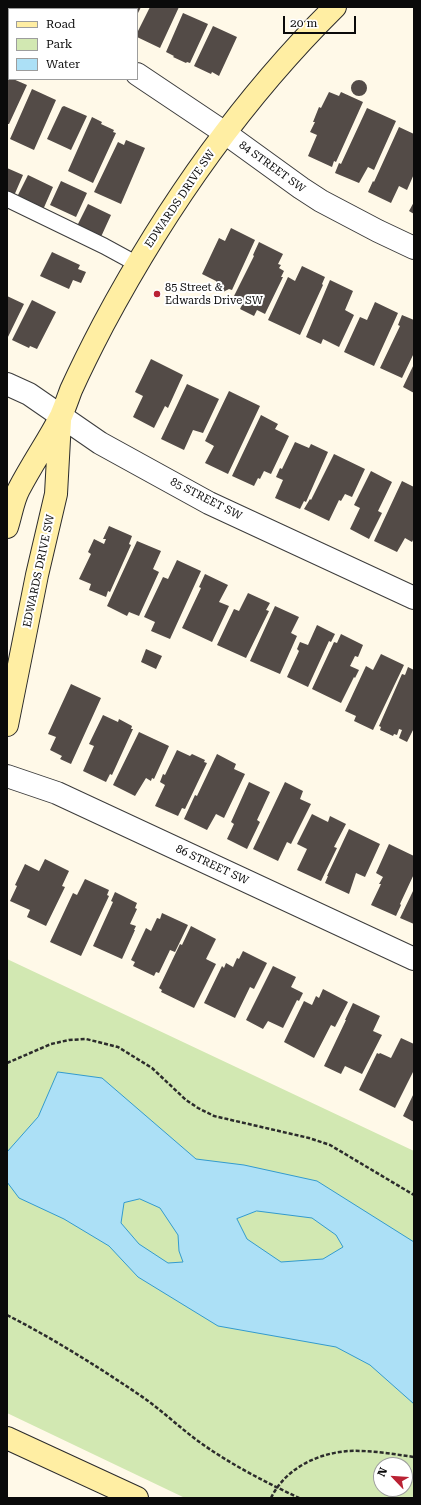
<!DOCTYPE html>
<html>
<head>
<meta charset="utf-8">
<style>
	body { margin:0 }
	#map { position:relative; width:421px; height:1505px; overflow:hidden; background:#fff9e8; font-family:"Roboto Serif",serif }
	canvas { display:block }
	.frame { position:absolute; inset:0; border:8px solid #0a0a0a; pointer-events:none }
	.legend { position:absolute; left:8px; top:8px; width:130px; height:72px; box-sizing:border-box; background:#fff; border:1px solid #9d9d9d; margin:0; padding:5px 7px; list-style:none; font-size:12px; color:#0a0a0a }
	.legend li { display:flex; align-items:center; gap:8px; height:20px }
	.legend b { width:20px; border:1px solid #9d9d9d }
	.north { position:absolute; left:373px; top:1457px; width:40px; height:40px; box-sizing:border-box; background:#fff; border:1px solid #9d9d9d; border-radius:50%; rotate:295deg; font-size:11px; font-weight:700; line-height:16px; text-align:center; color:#0a0a0a }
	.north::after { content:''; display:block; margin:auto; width:14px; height:18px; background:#ba2234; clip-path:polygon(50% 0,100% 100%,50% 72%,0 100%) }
	.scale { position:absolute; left:283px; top:16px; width:73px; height:18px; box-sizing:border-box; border:2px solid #0a0a0a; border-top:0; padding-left:5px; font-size:12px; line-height:14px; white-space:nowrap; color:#0a0a0a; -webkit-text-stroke:3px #fff; paint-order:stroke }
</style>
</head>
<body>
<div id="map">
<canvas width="421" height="1505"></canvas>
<div class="frame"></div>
<ul class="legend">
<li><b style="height:5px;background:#ffeea3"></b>Road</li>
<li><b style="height:11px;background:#d2e8b2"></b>Park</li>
<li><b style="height:11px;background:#ace0f6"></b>Water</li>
</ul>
<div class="north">N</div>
<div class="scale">20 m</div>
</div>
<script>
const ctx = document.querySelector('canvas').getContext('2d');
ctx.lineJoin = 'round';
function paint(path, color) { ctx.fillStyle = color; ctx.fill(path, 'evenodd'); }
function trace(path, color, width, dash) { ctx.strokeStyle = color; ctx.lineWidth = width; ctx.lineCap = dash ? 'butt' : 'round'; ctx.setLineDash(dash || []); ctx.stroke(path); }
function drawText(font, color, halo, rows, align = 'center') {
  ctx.font = font + ' "Roboto Serif",serif'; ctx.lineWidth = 4; ctx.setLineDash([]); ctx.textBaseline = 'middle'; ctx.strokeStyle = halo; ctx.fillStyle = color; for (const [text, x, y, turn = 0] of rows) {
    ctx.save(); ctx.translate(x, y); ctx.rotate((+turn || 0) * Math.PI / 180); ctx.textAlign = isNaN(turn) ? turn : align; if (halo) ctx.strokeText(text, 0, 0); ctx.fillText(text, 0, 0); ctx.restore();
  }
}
const green = new Path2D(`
	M7 959 414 1151V1498H185L7 1413ZM381 1465H405V1489H381Z`);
const water = new Path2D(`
	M58 1072 102 1078 196 1159 244 1165 317 1181 414 1242V1404L370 1365 336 1347 218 1326 138 1277 109 1246 64 1219 19 1198 7 1182V1152L38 1117ZM140 1199 160 1208 178 1235 179 1251 183 1262 168 1263 139 1244 121 1223 124 1203ZM257 1211 312 1218 336 1235 343 1247 323 1259 281 1262 247 1239 237 1219Z`);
const building = new Path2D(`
	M79 7H104L103 9H82Z
	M110 7H141L137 15V9H109Z
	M150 7H179L160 48 137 37V33Z
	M183 13 208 24 190 63 187 62 186 63 173 57 174 56 166 52Z
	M213 26 237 37 219 76 212 72 211 74 194 66Z
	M7 76 9 79H13L27 85 9 124H7Z
	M351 88a8 8 0 1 1 16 0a8 8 0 1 1-16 0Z
	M32 89 56 100 34 150 10 139Z
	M329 92 339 96 341 92 363 102 336 162 334 161 332 167 308 156 317 135 310 132 315 122H313L319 107 321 108Z
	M64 106 87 116 71 150 47 139 62 107Z
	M367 108 396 121 374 170 368 167 359 183 335 173 339 163 341 164Z
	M92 117 102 122 101 124 114 130 113 132 116 133 93 183 68 171Z
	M399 127 414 134V174L407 190 399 186 391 203 368 192 373 181 374 182Z
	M126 140 145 148 121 204 94 192 118 142 124 145Z
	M7 168 23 175 13 198 7 195Z
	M28 175 53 187 42 212 16 199Z
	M61 181 87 193 76 217 50 205Z
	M414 202V214L409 211Z
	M88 204 111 215 100 239 76 228Z
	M231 228 255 240 232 290 229 289 223 292 217 289 216 281 202 274 219 238 225 241Z
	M259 242 283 254 278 264 281 265 279 268 284 271 281 277H283L265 314 257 310 254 316 240 309 242 305 232 300 254 256 253 255Z
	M52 252 80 265 78 269 86 272 81 283 73 280 69 289 40 276Z
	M302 266 325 277 322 284 323 285 300 335 268 320 288 277 295 281Z
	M330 280 353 291 345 310 354 315 339 347 323 339 321 344 306 337Z
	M7 296 24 304 7 339Z
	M32 300 56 312 37 349 30 346 29 348 12 340Z
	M375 302 398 313 374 366 344 352 360 317 367 320Z
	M402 315 414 320V353L402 378 380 368 400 326 398 325Z
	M151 359 183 375 168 408 165 406 154 428 133 417 143 396 135 392Z
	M414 364V393L403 387Z
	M187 384 219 399 203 433 193 430 184 450 161 439Z
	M229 391 260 406 228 474 205 463 214 446 205 441Z
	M261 415 278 424 275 429 289 436 271 474 264 471 260 479 258 478 254 486 232 476Z
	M295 442 309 448 311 444 328 452 306 502 304 501 300 509 275 498 283 480 276 477 280 468 282 469Z
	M334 454 365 469 352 497 345 494 341 501 339 500 329 521 304 509 310 499 311 500Z
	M371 471 392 482 378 511 382 513 369 539 350 529 360 508 354 505Z
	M402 481 414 487V538L412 542 405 538 397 552 374 541Z
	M109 526 132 536 129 544 131 545 110 592 108 591 106 597 89 590 91 584 79 579 91 554 88 552 94 539 104 544 106 539H103Z
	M137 541 161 551 153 569 159 572 139 616 129 612 127 616 107 606Z
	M177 560 201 571 170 639 151 631 155 622 144 617 163 577 168 579Z
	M205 574 228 585 219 602 229 606 212 642 182 628 201 588 199 587Z
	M248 593 270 603 266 610 269 611 246 658 217 645 234 609 239 611Z
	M275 606 299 617 291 633 297 636 280 674 250 661Z
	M317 625 335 634 331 642 329 641 308 687 287 677 299 651 297 649 300 642 308 645Z
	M341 634 363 645 358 657 355 656 350 666 359 670 355 678 354 677 341 703 312 689 334 642 337 643Z
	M146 649 162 656 156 669 141 662Z
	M381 654 404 665 373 730 354 721 356 716 345 711 366 666 373 670Z
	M408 667 414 670V728L407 742 399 738 402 730 399 729 397 735 394 734 393 736 380 730 381 727 379 726 402 674 405 675Z
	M71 684 101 698 71 764 60 759 62 756 50 750 56 737 48 734Z
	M103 715 118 722 119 719 132 726 131 729H133L112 775 110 774 106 782 83 771 94 746 89 744Z
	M139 732 169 746 154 779 152 778 151 781 146 778 135 796 113 785Z
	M177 750 190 756 192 754 205 760 204 762 207 763 185 809 182 808 178 816 155 806 165 785 160 782 163 774 165 775Z
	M217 754 236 764 234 769 245 774 224 818 216 814 207 830 184 819 195 795 197 796Z
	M249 782 270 792 257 820 260 822 247 849 227 839 234 824 231 822Z
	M285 782 303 791 300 799 311 804 291 844 287 842 278 861 253 849Z
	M312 814 328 822 330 816 346 824 334 847 337 848 321 881 297 870 307 849 297 844Z
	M349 829 380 844 365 877 356 873 349 894 325 883 328 876H327Z
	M389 844 414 856V874L400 904 401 905 396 916 371 905 381 884H379L383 877 376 873Z
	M45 859 69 871 62 886 65 887 46 926 27 917 30 910 10 901 17 886 15 885 25 864 39 871Z
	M85 879 109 890 107 895 109 896 81 956 50 942 73 893 77 895Z
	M413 891 414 892V924L400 918Z
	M115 892 137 903 135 908 137 909 130 924 136 926 134 930H135L122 959 93 946 113 902 111 901Z
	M162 913 188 925 175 952 170 950 159 973 156 972 154 976 133 966 135 962 131 960 146 928 151 931 157 918 160 919Z
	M191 926 216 939 206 959 216 964 194 1008 161 992 162 990 159 988 180 944 182 945Z
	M243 951 267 963 254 989 250 987 235 1018 204 1003 222 966 224 968 226 963 233 967 237 958 239 959Z
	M273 966 296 977 291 987 303 993 299 1001 297 1000 283 1028 268 1021 263 1029 246 1020Z
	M323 989 348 1002 335 1027 331 1025 314 1058 284 1042 304 1001 312 1005 316 996 319 998Z
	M353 1003 380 1016 373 1031 382 1035 362 1074 345 1066 341 1074 324 1066 346 1020H345Z
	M401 1038 414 1044V1070L395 1108 359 1090 377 1053 379 1054 380 1053 391 1058Z
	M414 1093V1122L403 1116Z`);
const path = new Path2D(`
	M7 1063 51 1044 69 1040 86 1039 118 1047 152 1068 186 1100 198 1108 214 1116 309 1138 330 1145 414 1195
	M7 1315C54 1339 100 1368 144 1398 161 1410 177 1425 194 1438 226 1462 263 1481 299 1498
	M271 1498C285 1469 317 1453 349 1451 370 1450 393 1454 414 1457`);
const lane = new Path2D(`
	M7 199 104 246 137 264`);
const street = new Path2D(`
	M7 11 9 12
	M137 74 225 133 301 188 321 201 378 231 414 248
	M7 384 29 394 100 443 209 503 414 598
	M7 776 57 793 414 959`);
const secondary = new Path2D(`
	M7 527C11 515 13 500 19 489 32 464 48 441 61 416 65 407 68 398 71 390 81 368 92 346 103 325 165 209 241 100 335 7
	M7 725 37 575 56 494 60 421
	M7 1438 137 1498`);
const markers = [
	[157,294,4,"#ba2234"]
];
const streetNames = [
	["84 STREET SW",272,167,36],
	["EDWARDS DRIVE SW",180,199,-56],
	["85 STREET SW",206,499,27],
	["EDWARDS DRIVE SW",39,571,-78],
	["86 STREET SW",212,865,25]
];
const poiNames = [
	["85 Street &",165,288],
	["Edwards Drive SW",165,301]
];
paint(green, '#d2e8b2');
paint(water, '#ace0f6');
trace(water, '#339bce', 1);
paint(building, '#534b47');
trace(lane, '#3d3d3d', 17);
trace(street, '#3d3d3d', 24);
trace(secondary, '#2c2c2c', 24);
trace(path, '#2c2c2c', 2.5, [4, 2]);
trace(lane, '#fff', 15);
trace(street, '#fff', 22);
trace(secondary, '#ffeea3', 22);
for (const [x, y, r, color] of markers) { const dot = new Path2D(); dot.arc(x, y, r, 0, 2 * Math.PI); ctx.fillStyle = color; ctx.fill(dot); trace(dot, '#fff', 1.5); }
drawText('11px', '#0a0a0a', '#fff', streetNames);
drawText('11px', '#0a0a0a', '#fff', poiNames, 'left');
</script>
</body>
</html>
